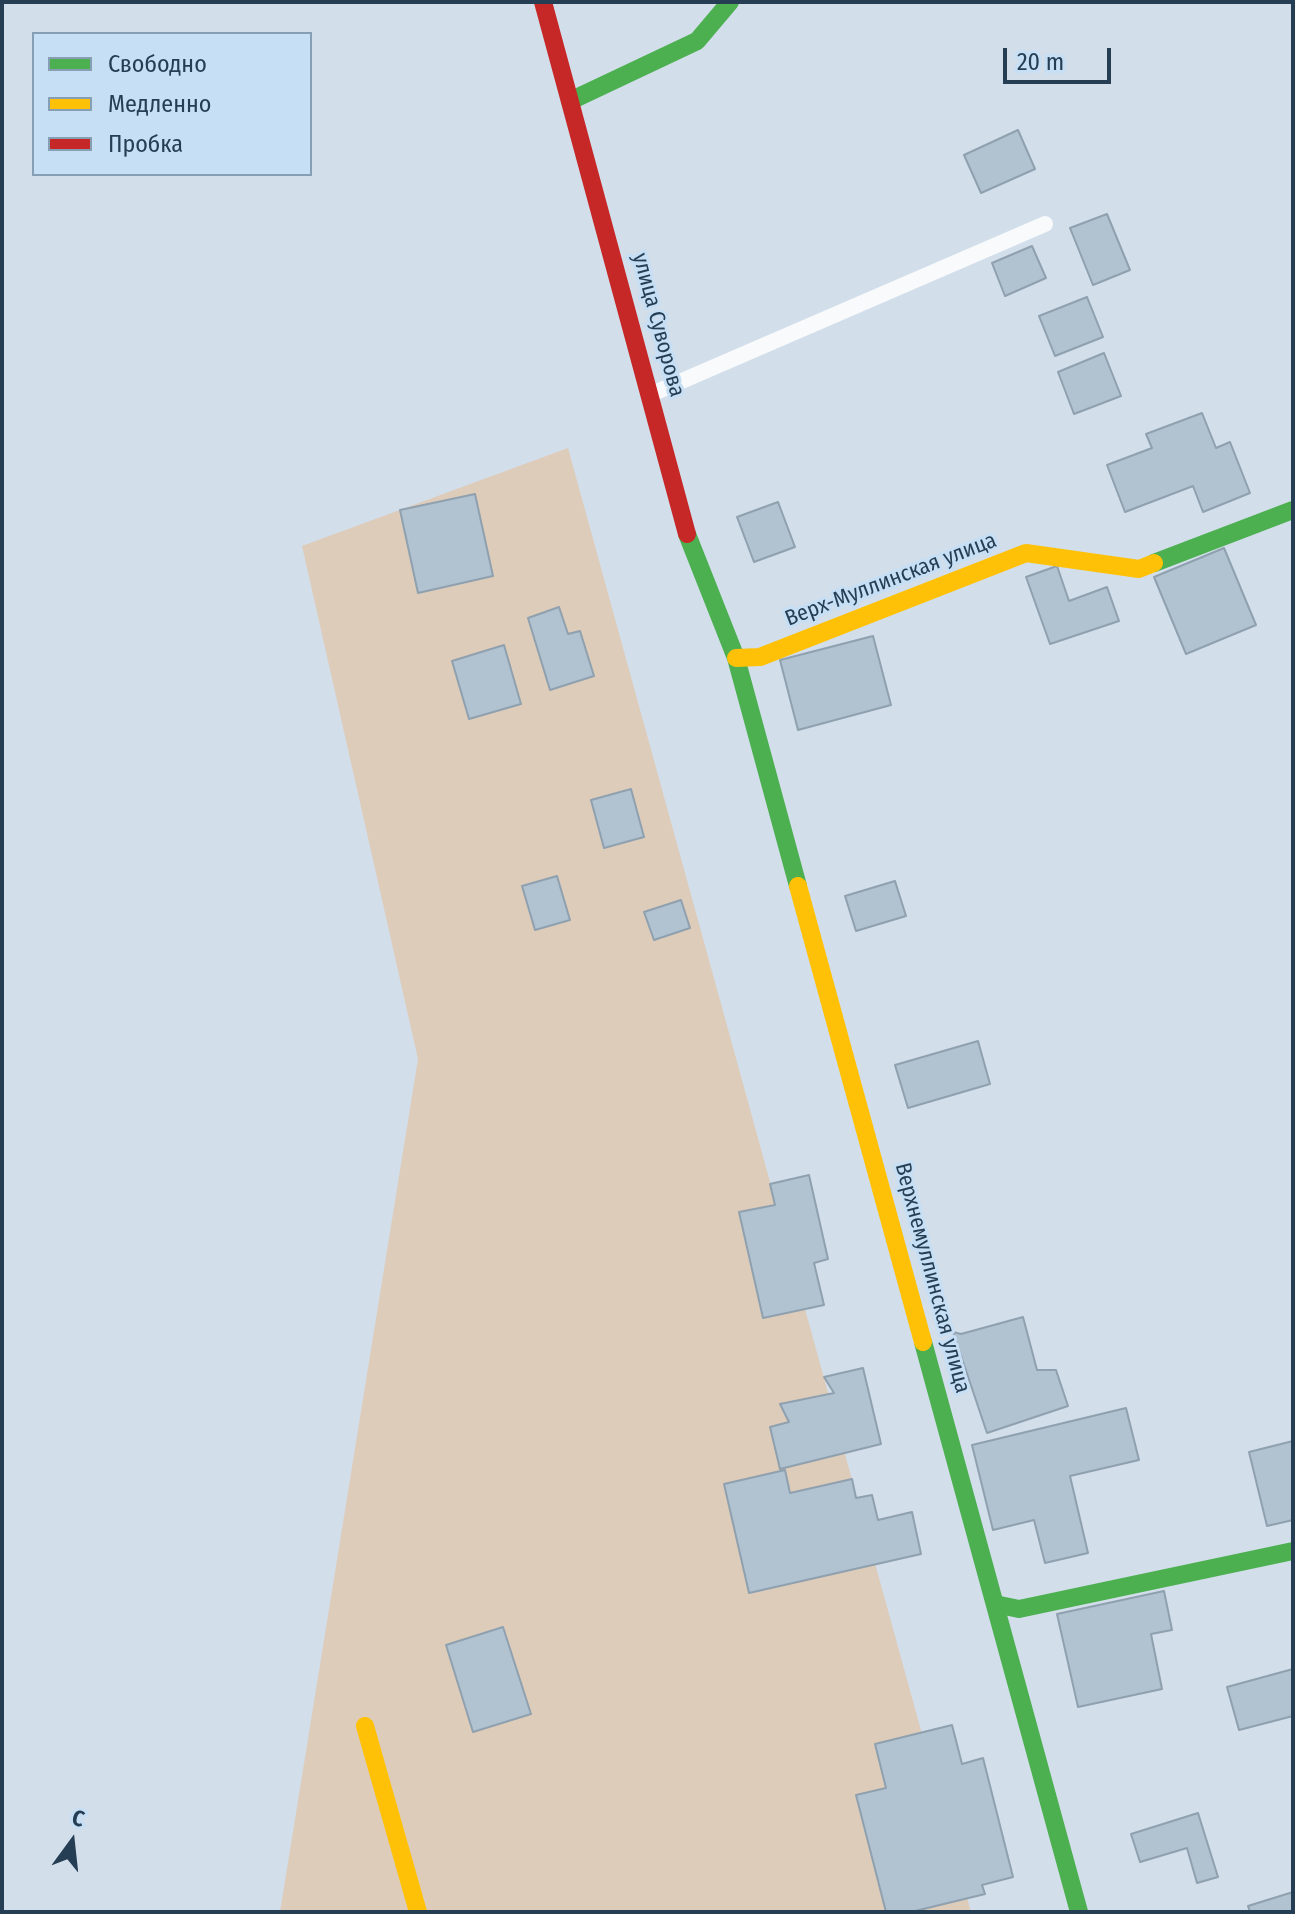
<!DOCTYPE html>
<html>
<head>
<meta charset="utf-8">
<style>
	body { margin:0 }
	#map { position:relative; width:1295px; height:1914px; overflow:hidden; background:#d2deea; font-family:"Fira Sans Condensed",sans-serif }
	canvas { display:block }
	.frame { position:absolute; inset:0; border:4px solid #253e53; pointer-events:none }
	.legend { position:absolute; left:32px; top:32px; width:280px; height:144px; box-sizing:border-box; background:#c7dff4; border:2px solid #869fb4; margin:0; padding:10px 14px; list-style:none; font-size:24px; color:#253e53 }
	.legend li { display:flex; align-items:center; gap:16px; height:40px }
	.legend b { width:40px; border:2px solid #869fb4 }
	.north { position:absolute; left:32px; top:1802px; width:80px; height:80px; -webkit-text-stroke:6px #c7dff4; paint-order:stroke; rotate:15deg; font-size:22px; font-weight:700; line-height:32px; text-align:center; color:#253e53 }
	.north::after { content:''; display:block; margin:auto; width:28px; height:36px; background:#253e53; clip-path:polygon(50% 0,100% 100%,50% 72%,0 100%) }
	.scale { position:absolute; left:1003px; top:48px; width:108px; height:36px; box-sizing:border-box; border:4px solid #253e53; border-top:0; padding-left:10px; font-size:24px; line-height:28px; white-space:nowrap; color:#253e53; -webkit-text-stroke:6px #c7dff4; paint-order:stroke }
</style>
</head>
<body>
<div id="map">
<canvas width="1295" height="1914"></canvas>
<div class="frame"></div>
<ul class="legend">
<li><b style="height:10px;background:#4caf50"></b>Свободно</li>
<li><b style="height:10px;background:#ffc107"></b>Медленно</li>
<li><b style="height:10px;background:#c62828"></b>Пробка</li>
</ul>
<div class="north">С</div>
<div class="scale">20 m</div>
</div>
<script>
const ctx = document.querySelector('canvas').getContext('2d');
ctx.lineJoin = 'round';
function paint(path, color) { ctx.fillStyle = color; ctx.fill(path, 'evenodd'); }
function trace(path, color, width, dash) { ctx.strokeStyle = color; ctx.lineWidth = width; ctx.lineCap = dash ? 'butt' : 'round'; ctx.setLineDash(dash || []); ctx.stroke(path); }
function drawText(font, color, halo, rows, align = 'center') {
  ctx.font = font + ' "Fira Sans Condensed",sans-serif'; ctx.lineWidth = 6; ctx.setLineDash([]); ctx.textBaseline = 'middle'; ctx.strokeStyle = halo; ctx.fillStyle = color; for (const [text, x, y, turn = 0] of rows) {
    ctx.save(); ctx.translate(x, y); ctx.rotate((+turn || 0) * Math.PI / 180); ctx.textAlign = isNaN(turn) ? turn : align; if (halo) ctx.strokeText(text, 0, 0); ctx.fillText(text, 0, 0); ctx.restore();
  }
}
const green = new Path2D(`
	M568 448 971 1912H280L418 1059 302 546Z`);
const building = new Path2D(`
	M1018 130 1035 169 981 193 964 155Z
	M1107 214 1130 270 1093 285 1070 228Z
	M1032 246 1046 278 1005 296 992 263Z
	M1087 297 1103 337 1055 356 1039 316Z
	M1104 353 1121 396 1074 414 1058 372Z
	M1202 413 1216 448 1230 442 1250 493 1203 512 1193 486 1125 512 1107 465 1152 448 1146 434Z
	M475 494 493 576 418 593 400 510Z
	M778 502 795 547 754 562 737 517Z
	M1224 548 1256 625 1186 654 1154 577Z
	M1057 566 1069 601 1107 587 1119 621 1050 644 1026 577Z
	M559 607 568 634 580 631 594 676 550 690 528 618Z
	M873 636 891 705 798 730 780 660Z
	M504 645 521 704 469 719 452 661Z
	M631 789 644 837 604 848 591 800Z
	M557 876 570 920 535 930 522 886Z
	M895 881 906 916 856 931 845 896Z
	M681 900 690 928 654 940 644 912Z
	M978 1041 990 1084 908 1108 895 1065Z
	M809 1175 828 1259 814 1263 824 1305 763 1318 739 1212 775 1205 770 1184Z
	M1023 1317 1037 1370H1056L1068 1406 987 1433 953 1332 961 1334Z
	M863 1368 881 1444 780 1469 770 1427 789 1422 780 1404 834 1393 824 1377Z
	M1126 1408 1139 1460 1070 1476 1088 1553 1045 1563 1034 1520 993 1530 972 1445Z
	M1293 1441V1520L1267 1526 1249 1452Z
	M785 1470 790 1493 852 1479 856 1498 872 1495 878 1520 912 1512 921 1554 749 1593 724 1484Z
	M1164 1591 1172 1630 1151 1634 1162 1689 1078 1707 1057 1614Z
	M503 1627 531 1714 473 1732 446 1645Z
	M1293 1669V1716L1239 1730 1227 1687Z
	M952 1725 962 1764 983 1758 1013 1877 982 1885 985 1894 911 1912H886L856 1795 886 1788 875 1744Z
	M1198 1813 1218 1877 1197 1883 1187 1848 1140 1862 1131 1834Z
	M1293 1892V1912H1250L1248 1906Z`);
const lane = new Path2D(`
	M654 393 1045 224`);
const fast = new Path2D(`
	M570 101 697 41 730 2
	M687 534 736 658 798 886
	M1154 563 1293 510
	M923 1342 1079 1912
	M995 1604 1019 1609 1293 1551`);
const slow = new Path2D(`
	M736 658 760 657 1026 553 1139 569 1154 563
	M798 886 923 1342
	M365 1726 418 1912`);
const jam = new Path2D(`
	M543 2 687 534`);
const streetNames = [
	["улица Суворова",658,325,75],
	["Верх-Муллинская улица",891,580,-21],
	["Верхнемуллинская улица",932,1278,75]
];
paint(green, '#deccba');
paint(building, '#b1c2d1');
trace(building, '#8fa0af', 2);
trace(lane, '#f8fafc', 16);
trace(fast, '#4caf50', 18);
trace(slow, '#ffc107', 18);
trace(jam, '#c62828', 18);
drawText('22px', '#253e53', '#c7dff4', streetNames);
</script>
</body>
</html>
